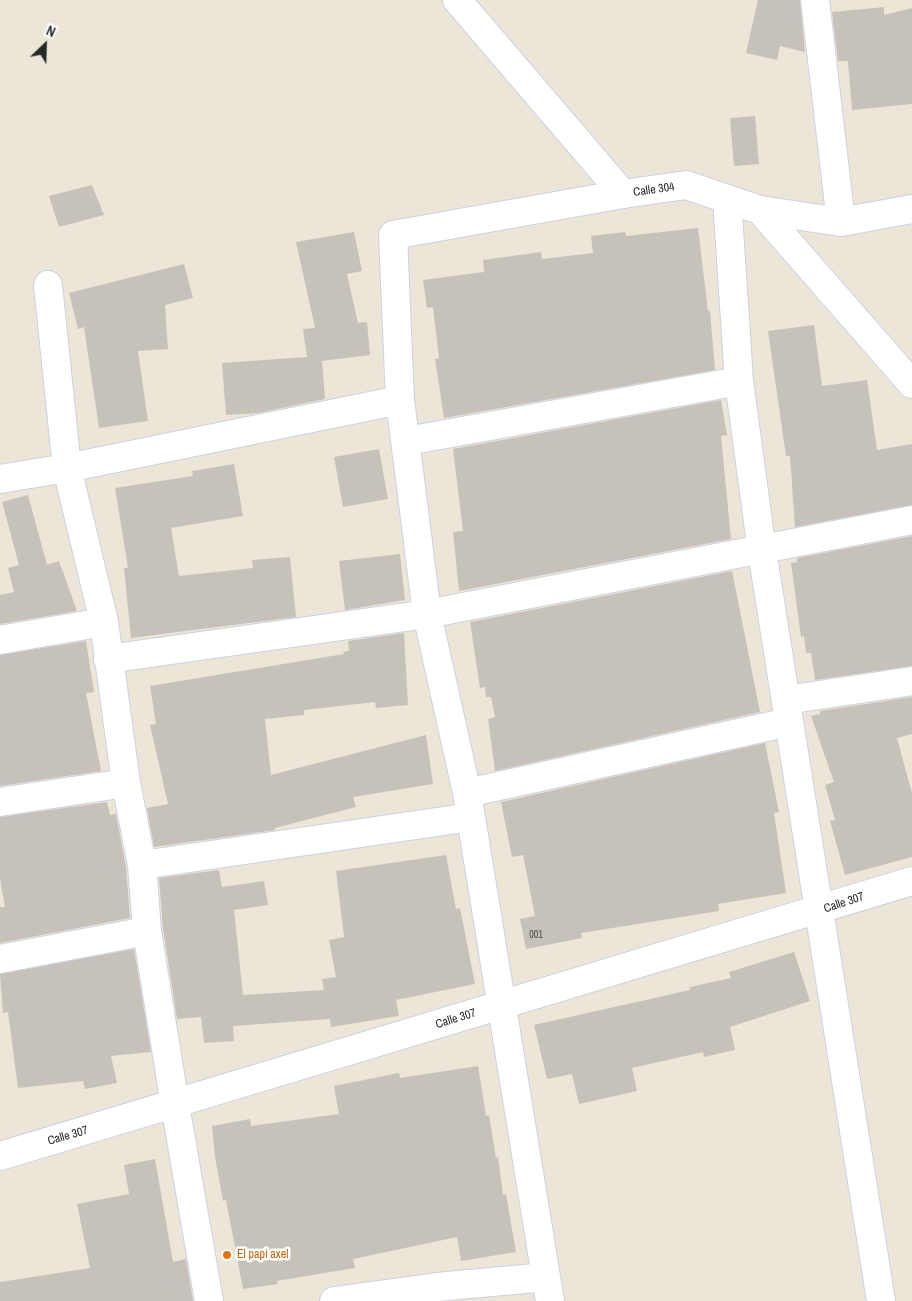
<!DOCTYPE html>
<html>
<head>
<meta charset="utf-8">
<style>
	body { margin:0 }
	#map { position:relative; width:912px; height:1301px; overflow:hidden; background:#ece6d9; font-family:"Archivo Narrow",sans-serif }
	canvas { display:block }
	.north { position:absolute; left:20px; top:20px; width:50px; height:50px; -webkit-text-stroke:4px #fff; paint-order:stroke; rotate:24deg; font-size:14px; font-weight:700; line-height:20px; text-align:center; color:#282828 }
	.north::after { content:''; display:block; margin:auto; width:18px; height:22px; background:#282828; clip-path:polygon(50% 0,100% 100%,50% 72%,0 100%) }
</style>
</head>
<body>
<div id="map">
<canvas width="912" height="1301"></canvas>
<div class="north">N</div>
</div>
<script>
const ctx = document.querySelector('canvas').getContext('2d');
ctx.lineJoin = 'round';
function paint(path, color) { ctx.fillStyle = color; ctx.fill(path, 'evenodd'); }
function trace(path, color, width, dash) { ctx.strokeStyle = color; ctx.lineWidth = width; ctx.lineCap = dash ? 'butt' : 'round'; ctx.setLineDash(dash || []); ctx.stroke(path); }
function drawText(font, color, halo, rows, align = 'center') {
  ctx.font = font + ' "Archivo Narrow",sans-serif'; ctx.lineWidth = 5; ctx.setLineDash([]); ctx.textBaseline = 'middle'; ctx.strokeStyle = halo; ctx.fillStyle = color; for (const [text, x, y, turn = 0] of rows) {
    ctx.save(); ctx.translate(x, y); ctx.rotate((+turn || 0) * Math.PI / 180); ctx.textAlign = isNaN(turn) ? turn : align; if (halo) ctx.strokeText(text, 0, 0); ctx.fillText(text, 0, 0); ctx.restore();
  }
}
const building = new Path2D(`
	M758 0H800L805 52 780 46 777 60 746 53Z
	M884 7V15L912 8V104L852 110 848 61H838L832 12Z
	M755 116 759 164 734 166 730 118Z
	M92 185 104 215 59 227 49 196Z
	M698 228 708 311H710L715 370 444 418 435 359 439 358 433 307 427 308 423 280 484 272 483 260 541 252 542 259 593 253 591 236 625 232 626 236Z
	M354 232 362 271 347 274 358 323 367 322 370 355 322 361 325 399 258 413 226 415 222 363 307 357 303 329 315 328 296 242Z
	M184 264 193 298 165 305 168 349 138 351 148 421 99 428 84 327 78 329 69 293Z
	M814 325 822 386 867 380 877 450 912 444V505L795 527 790 456H786L768 331Z
	M721 400 727 435 721 436 731 539 459 591 453 532 463 531 453 449Z
	M379 449 388 499 343 507 334 457Z
	M234 464 243 516 171 528 179 576 253 568 252 560 290 557 296 617 131 638 124 568H128L115 488 193 476 192 471Z
	M28 495 47 565 59 561 77 611 0 624V595L14 592 8 568 19 565 2 502Z
	M912 536V666L815 680 811 653H806L804 636 801 637 791 563 797 562V558Z
	M400 554 405 600 345 610 339 561Z
	M732 571 760 712 495 771 488 719 495 717 491 697H486L485 687 480 688 470 622Z
	M404 633 408 705 376 708 375 702 304 710V715L265 719 271 775 426 735 433 784 353 797 356 807 275 828V830L154 847 147 808 168 804 150 725 156 724 150 686 344 654 343 652 349 651 348 641Z
	M86 641 94 692 86 693 101 771 0 786V655Z
	M912 697V734L897 738 912 793V857L845 875 830 821 835 820 825 785 834 782 811 716 820 714V711Z
	M765 743 779 812 774 813 786 893 718 904 719 911 581 933 582 938 526 949 520 919 535 916 523 855 512 857 501 802Z
	M107 802 110 815 116 814 126 867 130 918 0 943V907H5L0 879V817Z
	M446 855 456 909 460 908 475 984 396 1000 399 1016 331 1027 330 1019 233 1026 234 1041 204 1043 201 1017 177 1019 163 929 159 878 219 870 222 887 264 881 268 905 234 910 243 995 324 990 322 979 336 977 329 940 344 937 336 871Z
	M134 949 151 1052 111 1056 117 1083 85 1089 83 1081 18 1088 8 1012 3 1013 0 974Z
	M794 952 810 1001 730 1027 735 1050 704 1057 703 1052 632 1068 637 1091 579 1104 572 1074 547 1079 534 1025 690 990V987L731 978 729 972Z
	M478 1066 486 1116 489 1115 496 1158 498 1157 503 1195 506 1194 516 1252 461 1261 457 1237 353 1259 355 1268 277 1281 278 1284 243 1289 226 1200 223 1201 215 1157 212 1126 250 1119 251 1126 339 1114 334 1086 399 1073 400 1078Z
	M155 1159 173 1262 186 1259 193 1301H0V1282L90 1268 77 1204 129 1194 124 1165Z`);
const minor = new Path2D(`
	M457 0 623 194
	M815 0 841 222
	M727 199 739 381 762 551 881 1301
	M760 210 912 384
	M48 285 67 468 104 622 126 783 142 865 147 931 175 1105 209 1301
	M407 441 739 381
	M0 479 67 468 400 400
	M0 640 104 622
	M108 659 427 614 912 520
	M786 700 912 681
	M467 793 789 722
	M0 802 126 783
	M142 865 471 817
	M0 959 147 931
	M334 1301 437 1287 546 1277
	M550 1301 467 793 427 614 400 400 393 235 623 194 686 185 760 210 841 222 912 209`);
const tertiary = new Path2D(`
	M0 1156 912 881`);
const markers = [
	[227,1255,5,"#e8710a"]
];
const numberNames = [
	["001",536,935]
];
const streetNames = [
	["Calle 304",654,190,-8],
	["Calle 307",844,903,-18],
	["Calle 307",456,1019,-17],
	["Calle 307",68,1136,-16]
];
const foodNames = [
	["El papi axel",237,1255]
];
paint(building, '#c7c2b9');
trace(minor, '#ced0e2', 30);
trace(tertiary, '#ced0e2', 30);
trace(minor, '#fff', 28);
trace(tertiary, '#fff', 28);
for (const [x, y, r, color] of markers) { const dot = new Path2D(); dot.arc(x, y, r, 0, 2 * Math.PI); ctx.fillStyle = color; ctx.fill(dot); trace(dot, '#fff', 2); }
drawText('10px', '#504e4c', null, numberNames);
drawText('12px', '#282828', '#fff', streetNames);
drawText('12px', '#c56008', '#fff', foodNames, 'left');
</script>
</body>
</html>
